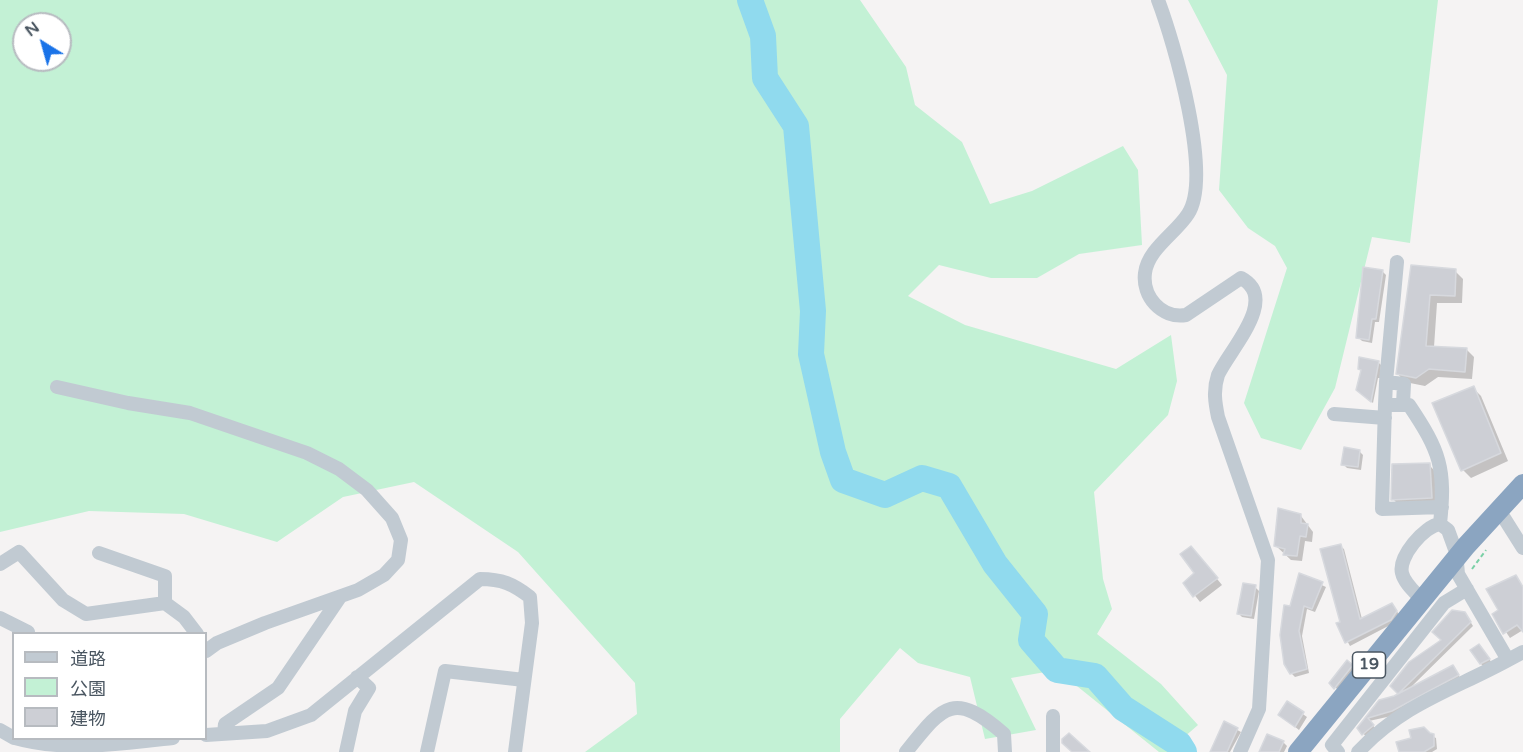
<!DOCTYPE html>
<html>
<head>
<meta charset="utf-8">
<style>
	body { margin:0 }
	#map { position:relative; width:1523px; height:752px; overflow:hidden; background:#f5f3f3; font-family:"Varela Round","Noto Sans JP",sans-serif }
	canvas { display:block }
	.legend { position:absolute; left:12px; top:632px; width:195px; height:108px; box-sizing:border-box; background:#fff; border:2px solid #b7bbc0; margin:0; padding:8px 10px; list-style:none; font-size:18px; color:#4a5661 }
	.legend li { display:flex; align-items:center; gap:12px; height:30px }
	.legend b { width:30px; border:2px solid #b7bbc0 }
	.north { position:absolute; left:12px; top:12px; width:60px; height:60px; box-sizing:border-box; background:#fff; border:2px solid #b7bbc0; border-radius:50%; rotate:323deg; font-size:16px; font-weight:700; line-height:24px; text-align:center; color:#4a5661 }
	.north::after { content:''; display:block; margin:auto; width:21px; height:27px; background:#1a73e8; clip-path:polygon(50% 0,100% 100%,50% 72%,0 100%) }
</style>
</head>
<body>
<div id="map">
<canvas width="1523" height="752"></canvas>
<ul class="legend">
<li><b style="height:8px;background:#c1cad2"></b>道路</li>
<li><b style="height:16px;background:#c3f1d5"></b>公園</li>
<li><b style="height:16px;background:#cdcfd5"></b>建物</li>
</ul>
<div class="north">N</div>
</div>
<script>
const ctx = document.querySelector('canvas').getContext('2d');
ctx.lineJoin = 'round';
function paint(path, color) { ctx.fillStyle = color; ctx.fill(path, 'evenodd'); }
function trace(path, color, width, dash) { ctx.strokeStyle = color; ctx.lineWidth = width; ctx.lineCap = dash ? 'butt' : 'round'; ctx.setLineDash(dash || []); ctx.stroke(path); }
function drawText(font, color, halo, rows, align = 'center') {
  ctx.font = font + ' "Varela Round",sans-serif'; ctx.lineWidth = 5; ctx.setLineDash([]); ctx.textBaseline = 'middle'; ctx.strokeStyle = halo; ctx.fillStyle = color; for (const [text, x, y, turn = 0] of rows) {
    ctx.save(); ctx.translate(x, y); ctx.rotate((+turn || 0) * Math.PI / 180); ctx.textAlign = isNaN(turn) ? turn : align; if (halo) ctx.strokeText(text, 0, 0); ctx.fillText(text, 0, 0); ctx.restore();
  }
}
const green = new Path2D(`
	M0 0H860L906 67 915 105 962 142 990 204 1032 191 1123 146 1138 170 1142 245 1079 254 1037 278H991L939 265 908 296 965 325 1116 369 1171 335 1177 381 1168 415 1094 492 1103 579 1112 609 1097 634 1161 684 1198 725 1167 752H1159L1057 670 1011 678 1036 730 985 739 970 677 918 663 900 648 840 719V752H585L637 714 635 683 518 552 414 482 343 497 277 542 184 514 89 511 0 532ZM24 24H60V60H24Z
	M1188 0H1438L1410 243 1372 237 1335 388 1301 450 1261 438 1244 403 1287 268 1275 246 1248 228 1219 190 1227 75Z`);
const shadow = new Path2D(`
	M1412 267 1455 271 1463 279 1462 303H1437L1434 347 1466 349 1474 357 1472 379 1438 377 1425 386 1405 382 1397 373Z
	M1382 271 1386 275 1379 322H1375L1372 343 1362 341 1358 337Z
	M1378 362 1381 365 1380 378H1378L1373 403 1361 393 1362 371 1360 369Z
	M1473 388 1481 396 1508 461 1471 478 1463 470 1434 404Z
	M1359 451 1363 455 1361 470 1347 468 1343 464Z
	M1429 465 1435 471 1437 504 1399 505 1393 499Z
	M1301 516 1313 532 1312 542 1305 541 1302 561 1291 560 1276 546Z
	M1340 546 1344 549 1362 619 1392 604 1400 616 1394 623 1350 646 1338 624 1341 623Z
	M1197 554 1222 585 1200 602 1185 583 1196 573Z
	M1300 575 1326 587 1315 612 1307 609 1302 636 1309 673 1295 677 1291 673V607Z
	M1515 577 1523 586V630L1510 638 1494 614 1500 611Z
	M1255 587 1259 591 1254 619 1242 617 1238 613Z
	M1465 613 1473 626 1409 689 1453 667 1461 679 1396 715 1369 721 1376 729 1367 738 1359 728 1379 702 1401 694 1392 685 1443 641Z
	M1482 649 1492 663 1484 667 1481 664Z
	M1348 662 1356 670 1339 691 1331 683Z
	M1287 703 1307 717 1299 730 1284 718Z
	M1224 723 1241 732 1230 752H1211Z
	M1430 735 1436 738 1437 749 1432 752H1400Z
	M1283 742 1287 746 1284 752H1261Z`);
const river = new Path2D(`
	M750 0 763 36 765 78 796 126 813 311 811 354 833 452 843 480 885 495 922 478 949 486 995 564 1035 614 1031 640 1057 670 1095 676 1123 708 1179 744 1184 752`);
const building = new Path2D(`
	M1411 265 1456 269 1455 296 1430 295 1426 346 1467 348 1465 372 1429 369 1416 378 1396 374Z
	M1363 267 1383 270 1376 319H1372L1369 340 1356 338Z
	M1359 357 1379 361 1371 402 1356 390 1361 370 1358 369Z
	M1474 386 1501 453 1461 471 1432 403Z
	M1344 447 1360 450 1358 467 1341 465Z
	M1430 463 1432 498 1391 500 1392 464Z
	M1278 508 1301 514V523L1308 524 1306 537 1300 536 1297 556 1283 555 1285 549 1274 546Z
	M1341 544 1360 619 1392 603 1397 611 1391 620 1345 643 1336 623 1340 622 1320 549Z
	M1191 546 1218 578 1193 597 1183 583 1194 573 1180 554Z
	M1299 573 1323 582 1312 609 1304 606 1299 631 1307 669 1290 674 1284 664 1280 635 1284 605 1290 606Z
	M1516 575 1523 587V632L1517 625 1503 634 1492 614 1498 610 1486 589Z
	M1243 583 1256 585 1251 616 1237 614Z
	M1452 610 1465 612 1471 622 1398 694 1390 686 1409 662 1441 640 1432 632Z
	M1479 644 1490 659 1480 664 1470 650Z
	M1347 660 1353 665 1334 689 1329 683Z
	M1453 665 1459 675 1392 711 1368 718 1374 725 1362 735 1357 728 1379 700 1394 696Z
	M1287 701 1304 712 1295 727 1278 715Z
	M1224 721 1238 728 1227 752H1210Z
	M1424 727 1430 733 1434 734V746L1424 752H1399L1396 742 1411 738 1409 730Z
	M1069 733 1090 752H1072L1062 743V739Z
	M1267 734 1284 741 1279 752H1259Z`);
const path = new Path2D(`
	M1472 569 1486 550`);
const minor = new Path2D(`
	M1158 0C1174 42 1213 176 1188 214 1176 233 1148 249 1145 273 1142 296 1161 319 1186 315L1241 278C1280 299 1229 350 1218 375 1213 390 1215 402 1218 417L1268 560 1259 709 1240 752
	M1386 382 1397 262
	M57 387 128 403 190 413 307 453 339 469 367 490 392 518 401 540 398 560 384 575 358 590 265 623 217 643 206 651
	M1385 405 1386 382 1404 384 1403 404
	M1334 414 1385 418
	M1499 510 1523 548
	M1440 524C1446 468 1440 451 1409 405H1385L1382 509 1442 507
	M99 553 165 576V603
	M0 564 19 552 63 600 86 614 165 603 184 617 197 634
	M1422 600C1416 593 1404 583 1402 573 1398 557 1424 526 1440 524L1448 530 1456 552 1458 574 1508 660 1523 652
	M0 618 28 632
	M1053 716V752
	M0 730 14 738
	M224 733 225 724 278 688 340 597
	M206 735 267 731 311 715 480 579C502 579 513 584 530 597L532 623 515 752
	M15 738C64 752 121 744 173 738
	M346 752 355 711 369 688 357 677
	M427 752 445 671 524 680
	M906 752C943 706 953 690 1004 734L1005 752
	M1338 752 1332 745 1444 603 1467 589
	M1358 752C1404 703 1451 691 1508 660`);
const highway = new Path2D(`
	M1298 752 1466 546 1523 484`);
const shields = [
	[1369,665,33]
];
const shieldNames = [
	["19",1369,665]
];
paint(green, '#c3f1d5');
paint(shadow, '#0003');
trace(river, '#90daee', 26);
paint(building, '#cdcfd5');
trace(building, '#d7d9de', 1.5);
trace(path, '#7ad0a6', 2, [4.5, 3]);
trace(minor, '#c1cad2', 14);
trace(highway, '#8ba5c1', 20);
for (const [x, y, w] of shields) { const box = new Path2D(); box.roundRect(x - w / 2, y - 13, w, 26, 4.5); ctx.fillStyle = '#fff'; ctx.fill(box); trace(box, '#4a5661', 1.5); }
drawText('bold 16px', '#4a5661', null, shieldNames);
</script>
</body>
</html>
